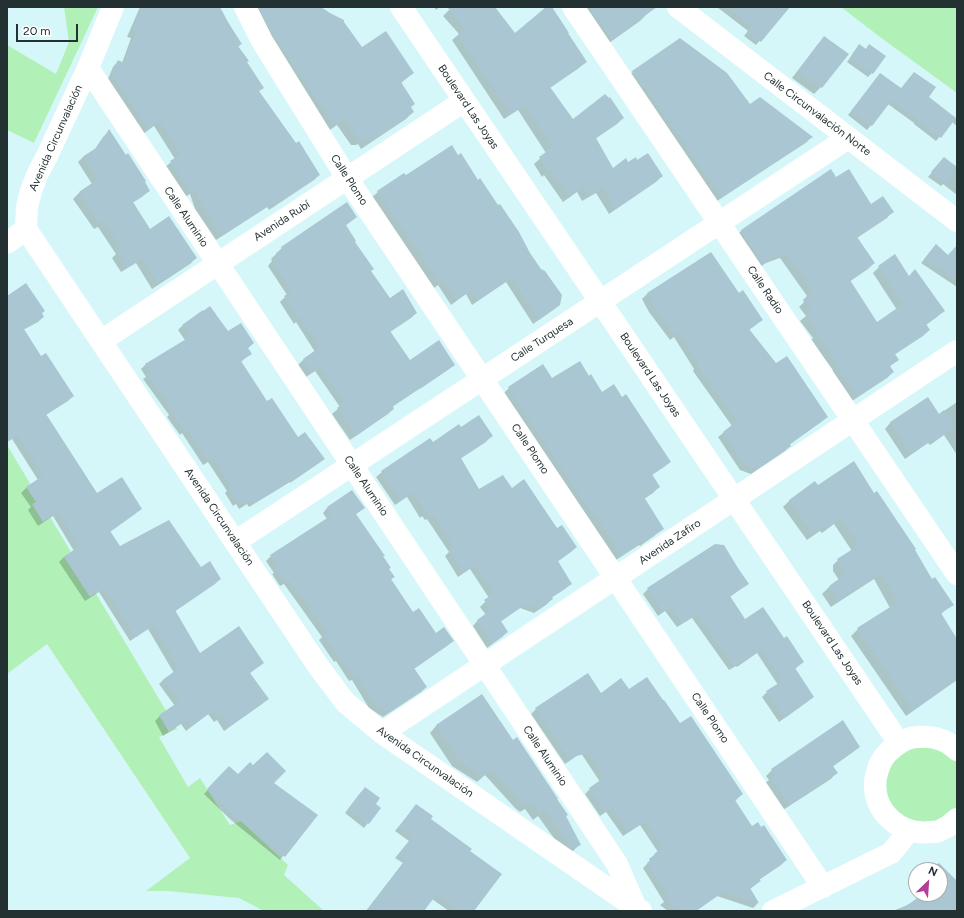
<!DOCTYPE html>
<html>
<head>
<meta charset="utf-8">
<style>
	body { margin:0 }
	#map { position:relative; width:964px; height:918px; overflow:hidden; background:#d6f7f9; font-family:Figtree,sans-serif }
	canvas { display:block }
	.frame { position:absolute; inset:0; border:8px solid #243132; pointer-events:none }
	.north { position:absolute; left:908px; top:862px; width:40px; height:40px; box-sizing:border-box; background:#fff; border:1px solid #a7adad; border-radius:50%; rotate:25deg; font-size:11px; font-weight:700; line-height:16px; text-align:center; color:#243132 }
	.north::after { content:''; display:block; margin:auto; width:14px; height:18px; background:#b23e98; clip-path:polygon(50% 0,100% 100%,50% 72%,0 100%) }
	.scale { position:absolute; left:16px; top:24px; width:62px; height:18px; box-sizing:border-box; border:2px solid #243132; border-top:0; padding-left:5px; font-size:12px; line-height:14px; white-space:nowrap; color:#243132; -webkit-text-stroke:3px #fff; paint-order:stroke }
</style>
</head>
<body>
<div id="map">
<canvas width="964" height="918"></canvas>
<div class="frame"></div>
<div class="north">N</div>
<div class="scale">20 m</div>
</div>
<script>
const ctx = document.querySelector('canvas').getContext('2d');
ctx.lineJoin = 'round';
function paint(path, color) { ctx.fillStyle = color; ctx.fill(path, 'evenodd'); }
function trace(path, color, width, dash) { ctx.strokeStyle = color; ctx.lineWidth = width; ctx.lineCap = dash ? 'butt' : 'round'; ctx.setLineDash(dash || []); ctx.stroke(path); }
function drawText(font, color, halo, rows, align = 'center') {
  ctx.font = font + ' Figtree,sans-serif'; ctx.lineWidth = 4; ctx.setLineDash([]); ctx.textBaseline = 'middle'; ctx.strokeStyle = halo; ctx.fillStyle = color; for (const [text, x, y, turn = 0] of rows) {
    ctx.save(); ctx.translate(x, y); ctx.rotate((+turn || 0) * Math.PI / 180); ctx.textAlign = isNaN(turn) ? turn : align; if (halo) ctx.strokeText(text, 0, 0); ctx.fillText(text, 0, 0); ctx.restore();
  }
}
const green = new Path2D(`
	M64 7H98L34 143 7 130V45L56 74 69 42Z
	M841 7H957V93L880 37Z
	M7 445 177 729 159 737 188 787 200 778 230 825 241 821 288 865 284 875 324 911H264L239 898 168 891H146L190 858 47 644 7 674Z
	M929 746C941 749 949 752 957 763V807C949 815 938 825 926 824 923 823 920 822 917 821 912 820 906 819 902 816 881 801 882 769 902 753 910 747 919 747 929 746Z`);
const shadow = new Path2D(`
	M140 7H219L241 44 238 47 246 62 262 88 258 92 319 175 314 180 269 210 267 207 216 240 195 209 190 194 185 197 165 167 175 159 154 126 143 134 107 81 113 67 118 61 122 63 131 38 127 37Z
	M248 7H319L362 49 413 73 401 83 410 107 413 112 406 119 361 149 358 144 356 145H351L337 125 327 132Z
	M434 7H440L436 10Z
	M452 7H493L515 35 548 7H551L585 62 579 68 550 88 573 121 623 118 617 124 595 139 613 169 628 163 637 161 662 176 656 182 609 214 596 193 582 201 577 192 563 202 544 175 542 177 534 164 546 153 518 110 504 119 452 40 459 34 443 16Z
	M574 7H644L649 12 640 21 602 48Z
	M717 7H789L756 45 744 36 748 31Z
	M825 37 847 55 821 87 814 94 792 78 818 44Z
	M860 45 866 50 872 73 868 77 847 62 856 49Z
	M633 72 749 106 811 137 807 142 717 201 628 76Z
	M881 74 901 89 928 97 956 119 957 117V126L952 122 936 141 914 124V123L888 104 867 130 848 115Z
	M109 131 149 190 142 197 132 203 150 230 196 258 190 264 152 289 136 263 121 272 112 258 116 254 98 227 94 229 73 199 79 193 92 184 78 162 84 156 95 149 103 137Z
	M944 158 957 168V195L943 184 941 186 928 177Z
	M830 170 836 178 871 206 892 212 887 218 857 238 874 263 868 269 849 282 877 323 897 310 873 273 879 267 909 277 943 311 937 317 926 325 929 330 923 336 894 355 897 360 889 367 893 372 887 378 852 401 831 371 833 370 811 340 813 338 800 321 806 316 799 307 804 302 803 300 807 296 780 258 766 263 757 269 735 237 741 231Z
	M378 192 559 305 553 310 533 324 506 282 472 305 466 294 451 305 438 285 434 288 372 197Z
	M356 217 345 226 370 271 390 299 416 313 411 318 390 332 409 361 454 364 449 369 392 407 393 409 388 414 350 440 332 414 340 407 315 371 306 377 298 365 303 360 315 352 296 322 294 324 280 302 287 295 268 266 272 261 271 259 282 248Z
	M932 250 948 256 957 254V287L921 263Z
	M710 253 738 295 761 320 756 325 749 330 821 422 789 445 790 446 785 451 751 474 740 470 718 437 732 426 693 371 694 369 674 337 670 340 649 312 642 299 647 294Z
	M7 297 41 314 43 317 38 322 23 330 40 358 73 396 68 401 46 415 97 494 140 509 135 514 110 532 119 548 200 569 220 579 215 584 174 612 199 654 263 662 249 674 267 699 262 704 224 731 217 720 214 722 208 714 186 731 181 724 163 736 155 721 160 716 175 706 159 684 164 679 174 673 148 629 130 641 99 592 85 601 59 562 64 557 74 551 53 516 38 526 28 510 31 507 21 493 27 487 38 480 12 439 7 442Z
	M182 326 228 333 253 343 247 349 250 353 241 362 267 403 297 438 324 459 319 463 290 483V482L249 507 247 504 239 509 236 504 233 506 225 493 227 491 208 462 203 465 182 433 180 435 167 417 169 415 143 379 146 377 141 369 146 364 185 340 178 330Z
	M589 377 602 393 670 462 664 467 652 475 659 487 653 493 644 499 660 530 654 536 640 546 639 545 616 560 503 394 509 388 552 379Z
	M927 398 938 415 957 402V455L944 435 930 445 928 443 905 459 885 429 890 423Z
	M460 428 491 436 486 442 460 459 479 490 512 489 576 547 571 552 557 562 571 583 565 589 551 598 552 599 546 605 534 613 520 608 500 622 507 632 502 637 487 648 473 626 478 620 486 615 480 607 489 598 470 569 458 577 445 556 449 552 427 519 425 520 422 516 420 518 407 497 395 505 376 477 382 472 430 439 432 443Z
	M817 486 874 494 914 550 932 581 952 604 940 615 957 641V680L906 716 851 636 858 629 890 608 874 579 831 607 822 594 829 587 839 580 833 571V565L840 558 852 551 834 524 822 533 820 531 807 540 783 507 790 500Z
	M352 491 363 508 355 515 382 557 388 569 394 577 390 580 413 613 436 634 452 641 447 646 414 669 426 687 421 692 383 717 369 708 352 680 349 681 336 661 334 662 319 640 322 637 284 584 280 586 272 574 274 573 266 561 271 556 327 519 323 513 327 508Z
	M747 583 742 588 730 597 745 620 784 640 803 662 795 669 813 696 808 701 779 722 762 697 767 692 778 685 757 653 737 667 736 666 729 670 692 618 677 627 665 611 658 616 643 594 648 589Z
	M628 690 680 724 742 794 735 801 752 828 786 860 781 865 759 880 760 881 754 886 750 889 758 903 753 908 717 896 696 911H668L660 905 664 902 643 868 650 861 649 859 658 852 640 825 623 836 606 812 600 816 585 794 590 789 600 782 581 753 565 764 531 714 536 709 601 694Z
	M482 696 512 741 556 799 565 816 580 844 573 851 566 855 538 816 533 820 525 809 520 812 515 808 485 775 477 782 452 766 430 733 436 726Z
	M859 747 853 752 832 767 836 773 831 779 783 810 765 783 769 780 766 776 772 770Z
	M229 767 238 776 273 783 316 815 280 860 231 820 204 794Z
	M361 792 380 808 364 828 345 813Z
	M416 805 430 819 469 851 473 911H449L432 899 423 911H366L403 863 395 858 409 841 395 831Z
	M939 864 957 883V911H893L912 903 923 894H940V870H932Z`);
const building = new Path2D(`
	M143 7H220L229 24 242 44 238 46 249 61 247 62 264 88 259 91 296 143 299 141 320 175 275 205 273 203 222 236 201 203 196 190 191 192 170 161 181 154 160 121 149 129 112 75 118 60 124 63 136 33 132 31Z
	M259 7H321L330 13 344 20V22L362 47 386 31 414 73 401 82 415 104 411 107 414 112 369 142 366 137 360 142 345 118 334 125 268 26Z
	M447 7H495L515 33 546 7H552L569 33H568L587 62 550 87 573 119 605 94 609 98 610 97 624 118 596 138 613 168 626 158 628 162 636 157 637 160 648 153 663 176 616 209 603 187 589 196 583 187 569 196 551 170 549 171 539 157 553 147 524 104 511 114 458 34 465 28Z
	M590 7H657L612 39Z
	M727 7H790L761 42 747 32 752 26Z
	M824 36 849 54 822 88 798 71Z
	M680 38 727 73 750 104 760 97 813 137 722 197 687 148 688 147 669 122 645 86 643 87 632 71Z
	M859 44 866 49 869 44 886 56 873 74 850 58Z
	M914 72 936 87 929 97 956 118 941 138 917 120 918 119 892 100 872 126 851 111 880 73 901 88 898 92Z
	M109 129 126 155 128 153 146 181 145 182 150 191 133 202 150 229 169 216 197 258 158 283 142 258 128 267 117 251 122 248 104 221 100 224 79 192 98 179 84 156 99 146Z
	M452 145 458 155 461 153 478 180 480 178 498 205 500 204 519 232 530 253 541 269 545 271 562 295 560 305 539 320 512 277 478 300 472 290 457 300 443 281 440 283 377 191 404 173 406 175Z
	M944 157 957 167 946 183 931 172Z
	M831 169 836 177 849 169 871 204 883 196 894 212 857 237 875 263 850 280 877 322 903 304 878 266 895 254 909 276 915 269 945 311 926 324 930 330 895 354 899 360 890 366 894 372 858 396 836 365 838 363 816 333 818 331 806 315 812 310 804 300 810 296 808 294 813 290 786 253 773 257 763 264 741 230Z
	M347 202 357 217 346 225 356 241 355 242 374 269 371 271 390 298 403 289 417 313 390 331 410 360 439 340 455 365 420 389 419 388 393 406 394 409 356 436 337 408 345 402 320 367 312 373 303 359 320 347 301 318 299 319 284 296 292 291 272 260 277 257 276 253 282 249 281 247Z
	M936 244 948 255 957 245V280L924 259Z
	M711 252 739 293 743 290 763 320 749 329 776 363 787 356 828 417 790 444 791 446 757 469 745 465 723 432 737 421 697 365 699 364 679 333 676 336 654 307 647 293Z
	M26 283 45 311 42 313 44 317 24 329 41 356 46 353 74 396 46 414 97 493 122 477 142 509 110 531 120 546 169 520 201 567 210 561 221 579 175 610 200 653 239 626 264 663 250 673 269 699 230 726 222 716 220 718 214 710 192 726 186 719 169 732 159 715 180 701 164 679 179 668 154 625 136 637 104 588 90 597 64 557 79 546 59 512 43 522 32 504 36 502 26 487 44 475 17 435 7 442V296Z
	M210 306 228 331 241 323 254 343 248 348 252 354 241 361 267 401 272 398 298 437 305 432 325 459 295 479V478L254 503 252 500 244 505 241 500 238 502 229 487 231 486 213 458 208 461 188 429 185 431 171 411 173 410 147 374 150 372 145 364 188 338 187 337 189 335 182 325 203 310V311Z
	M580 361 589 376 591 374 602 392 614 384 622 397 626 394 671 462 652 474 660 487 644 497 664 529 646 541 645 539 622 555 594 513 593 515 508 387 543 364 552 378Z
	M928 397 939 414 944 410 955 426 936 440 934 438 911 454 890 422Z
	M479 415 493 436 461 458 479 489 503 475 512 488 524 479 557 528 562 525 577 547 558 561 572 584 552 597 553 599 540 608 526 604 501 621 508 632 493 643 477 620 491 610 484 600 494 593 475 565 464 572 449 550 454 546 433 514 430 516 428 512 426 513 413 492 401 500 381 471 430 438 433 442 459 424 461 427Z
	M854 461 874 493 877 491 916 549 915 550 932 579 935 577 954 605 941 613 957 639V679L913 710 857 628 898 602 881 573 838 601 829 586 846 574 837 559 859 545 841 518 829 527 827 525 814 534 789 500 815 481 818 485Z
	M352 490 365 508 356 514 385 556H383L391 568 389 569 395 577 391 579 413 612 419 608 436 633 444 627 454 641 414 668 427 687 389 712 374 703 357 676 354 677 341 657 340 658 324 635 327 632 289 579 285 582 276 569 278 567 270 555 332 515 327 507Z
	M715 544 724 545 738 568 749 584 730 596 745 619 763 607 784 638 787 636 804 662 795 668 814 697 785 718 766 691 782 681 762 649 742 663 741 662 734 666 697 614 682 623 670 607 663 612 647 588Z
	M588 673 601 693 621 678 629 689 647 677 663 700H664L680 723 691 716 743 794 735 800 752 826 758 822 761 827 764 825 787 860 759 879 761 881 750 888 759 903 723 892 696 911H680L664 900 669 897 647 863 655 856 654 854 663 847 646 821 629 832 612 807 605 812 589 788 605 777 588 753 569 758 535 708Z
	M482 694 513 740 517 737 558 799H557L568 815 566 816 581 845 573 849 572 848 545 810 540 814 532 803 527 806 521 802 492 769 484 776 462 762H460L436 725Z
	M843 720 860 747 833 766 838 773 789 805 771 777 775 775 771 769Z
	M267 752 286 771 274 783 318 815 285 857 235 816 207 789 229 766 238 774 250 762 253 765Z
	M365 787 380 798 376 804 381 808 369 824 348 809Z
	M416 804 433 816 431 819 472 849 470 851 502 874 474 911H459L436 895 424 911H366L406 859 399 854 412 837 399 827Z
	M939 863 957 881V911H899L923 894H940V870H930Z`);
const minor = new Path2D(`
	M113 7 88 68 47 156 38 173 31 191 27 207 26 229 318 666 345 702 382 733 636 908 641 911
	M245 7 262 41 347 178 823 887
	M573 7 957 574
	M88 68 617 864 636 908
	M7 243 26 229
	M101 341 464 101
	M235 542 848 138
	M382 733 957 351
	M773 911 891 853 909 831`);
const tertiary = new Path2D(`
	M401 7 899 743
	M678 7 957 221
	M957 750C946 739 932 736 918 737 908 737 900 742 893 748 885 754 879 763 877 773 876 776 875 779 875 782 873 812 901 836 930 832 933 832 936 832 939 831 946 828 952 824 957 819`);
const streetNames = [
	["Boulevard Las Joyas",468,107,56],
	["Calle Circunvalación Norte",817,114,37],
	["Avenida Circunvalación",56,138,-66],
	["Calle Plomo",349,180,57],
	["Calle Aluminio",186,217,56],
	["Avenida Rubí",282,221,-33],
	["Calle Radio",765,290,56],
	["Calle Turquesa",542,340,-33],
	["Boulevard Las Joyas",650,375,56],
	["Calle Plomo",530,449,56],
	["Calle Aluminio",366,486,56],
	["Avenida Circunvalación",219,517,56],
	["Avenida Zafiro",670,542,-34],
	["Boulevard Las Joyas",832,643,56],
	["Calle Plomo",710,718,56],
	["Calle Aluminio",545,756,56],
	["Avenida Circunvalación",425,762,35]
];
paint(green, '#b1f0b7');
paint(shadow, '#0003');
paint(building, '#abc6d3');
trace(minor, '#fff', 22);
trace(tertiary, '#fff', 22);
drawText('11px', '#243132', '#fff', streetNames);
</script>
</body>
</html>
